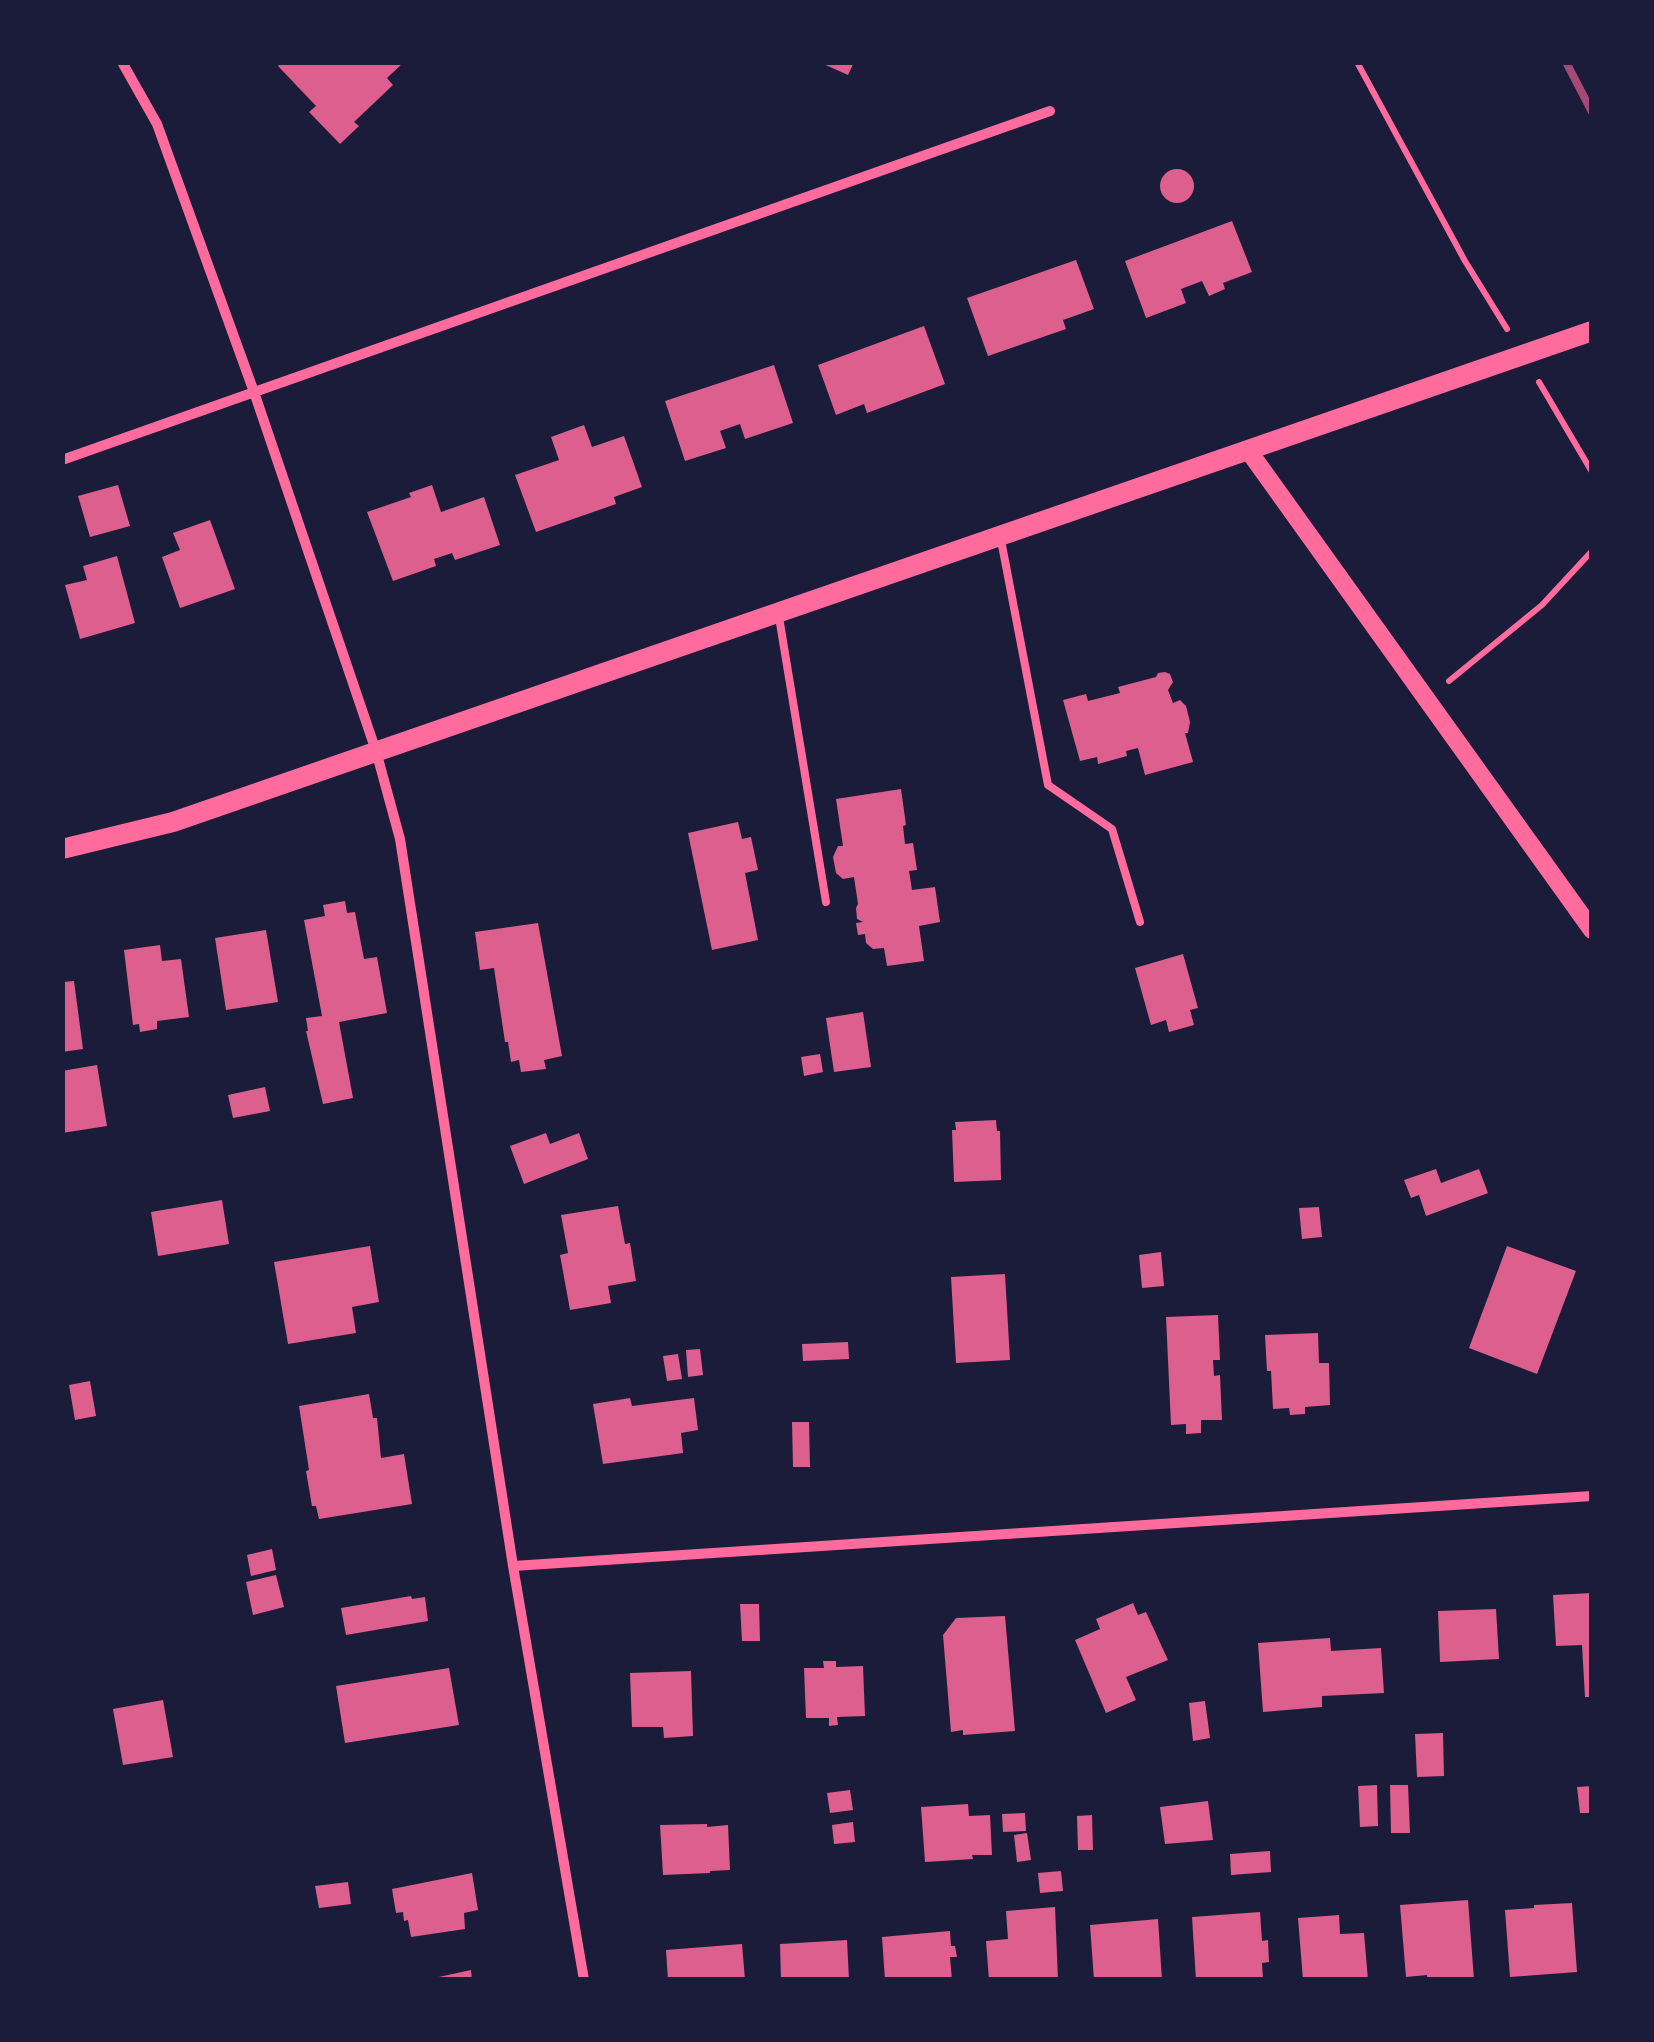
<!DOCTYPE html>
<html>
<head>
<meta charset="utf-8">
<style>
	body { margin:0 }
	#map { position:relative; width:1654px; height:2042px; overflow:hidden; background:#1b1b3a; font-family:Karla,sans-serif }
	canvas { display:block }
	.frame { position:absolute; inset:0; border:65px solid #1b1b3a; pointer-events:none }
</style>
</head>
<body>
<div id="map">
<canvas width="1654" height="2042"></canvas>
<div class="frame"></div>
</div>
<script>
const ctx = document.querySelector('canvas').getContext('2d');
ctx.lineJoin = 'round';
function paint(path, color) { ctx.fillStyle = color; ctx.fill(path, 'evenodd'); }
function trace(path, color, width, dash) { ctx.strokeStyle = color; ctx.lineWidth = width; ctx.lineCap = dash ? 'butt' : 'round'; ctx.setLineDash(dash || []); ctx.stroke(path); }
const building = new Path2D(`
	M281 62H400L402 64 387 78 393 85 354 122 359 126 340 144 309 112 316 106 278 66Z
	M819 62H854L848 75Z
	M1160 186a17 17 0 1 1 34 0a17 17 0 1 1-34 0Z
	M1232 221 1252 272 1223 283 1225 289 1209 296 1202 281 1181 289 1186 303 1146 318 1125 261Z
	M1076 260 1094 309 1063 320 1066 329 988 356 967 298Z
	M924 326 945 384 867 413 864 404 836 415 818 365Z
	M774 365 793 423 745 439 740 424 720 431 726 448 685 461 665 401Z
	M584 425 592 447 624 436 642 487 614 497 616 504 536 532 515 475 559 460 551 437Z
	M118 485 130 526 90 537 78 496Z
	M432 485 441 512 484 497 500 545 455 560 452 553 434 559 436 566 393 581 367 512 411 497 409 493Z
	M210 520 235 589 180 608 162 557 180 550 173 533Z
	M117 556 135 623 80 639 65 585 87 580 83 566Z
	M1165 672 1170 674 1173 682 1168 690 1173 703 1180 700 1186 706 1190 722 1188 733H1185L1193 762 1145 775 1138 748 1126 751 1127 756 1098 764 1097 757 1080 761 1063 700 1086 694 1088 701 1120 693 1118 687 1156 677 1158 673Z
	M901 789 906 825 903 826 905 844 913 843 917 870 909 871 912 890 935 887 940 922 919 926 924 961 887 966 884 948 873 949 866 943 865 934 858 935 856 923 863 922 857 919 856 908 858 904 854 877 843 879 836 873 833 857 838 846H843L836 799Z
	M738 822 742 839 751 837 758 870 745 873 758 940 712 950 688 833Z
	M345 901 347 913 355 912 364 959 377 957 387 1013 339 1022 353 1098 323 1104 306 1031H308L306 1018 322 1016 304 920 325 916 323 905Z
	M538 923 562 1056 544 1060 546 1069 521 1072 519 1060 511 1062 508 1042H505L494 968 480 970 475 932Z
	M266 930 278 1002 226 1010 215 938Z
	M160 945 162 961 181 959 189 1017 157 1021V1029L140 1032 139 1024 133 1025 124 950Z
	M1183 954 1198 1008 1190 1010 1194 1025 1169 1032 1166 1020 1151 1025 1135 968Z
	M74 981 83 1049 62 1052V982Z
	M863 1012 871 1067 834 1072 826 1018Z
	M820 1054 823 1072 804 1076 801 1057Z
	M97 1065 107 1126 62 1133V1071Z
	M265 1087 270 1111 233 1118 228 1095Z
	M996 1120 997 1131H1000L1001 1180 954 1182 952 1130H956L955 1122Z
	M546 1133 550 1144 579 1133 588 1159 524 1184 510 1146Z
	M1436 1169 1441 1183 1479 1169 1488 1193 1426 1216 1419 1195 1411 1198 1404 1180Z
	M222 1200 229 1244 158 1256 151 1212Z
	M618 1206 625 1244 630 1243 636 1281 608 1286 611 1303 570 1310 560 1255 568 1253 561 1215Z
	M1319 1207 1322 1237 1302 1239 1299 1208Z
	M370 1246 379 1302 352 1307 356 1333 288 1344 274 1262Z
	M1507 1246 1576 1271 1537 1374 1469 1348Z
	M1161 1252 1164 1286 1142 1288 1139 1255Z
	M1005 1274 1010 1360 956 1363 951 1277Z
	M1218 1315 1220 1360H1213L1214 1376 1220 1375 1222 1420H1201V1433L1186 1434V1424L1171 1425 1166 1317Z
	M1318 1333 1319 1363H1329L1330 1405 1305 1407V1414L1290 1415 1289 1408 1273 1409 1271 1371H1267L1265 1335Z
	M848 1342 849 1359 803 1361 802 1344Z
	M700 1349 703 1375 688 1377 686 1350Z
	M678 1354 682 1379 667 1381 663 1356Z
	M90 1381 96 1416 75 1420 69 1385Z
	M369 1394 373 1418H377L381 1458 404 1454 412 1504 319 1519 316 1506H312L306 1471 309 1470 299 1406Z
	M630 1398 632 1406 694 1398 698 1430 681 1433 683 1453 603 1464 593 1404Z
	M792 1422H809L810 1467H793Z
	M272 1549 276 1570 251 1576 247 1555Z
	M276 1575 284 1607 253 1615 246 1582Z
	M1592 1593V1697H1585L1582 1645 1556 1646 1553 1595Z
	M411 1596 412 1599 425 1597 428 1621 346 1635 341 1608Z
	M1133 1603 1138 1615 1146 1612 1168 1660 1126 1677 1136 1700 1106 1713 1075 1640 1100 1629 1096 1619Z
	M740 1604H759L760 1641H742Z
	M1496 1609 1499 1659 1440 1662 1438 1611Z
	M1005 1616 1015 1731 963 1735V1730L951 1732 943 1635 956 1618Z
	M1330 1638 1331 1651 1381 1648 1384 1693 1322 1696V1707L1263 1712 1258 1643Z
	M823 1661H836V1667L863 1666 865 1716 837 1717 838 1725 829 1726V1718H806L804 1668H824Z
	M449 1668 459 1725 345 1743 336 1686Z
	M691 1671 693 1736 664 1738 663 1727H632L630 1673Z
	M163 1700 173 1757 123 1765 113 1709Z
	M1205 1701 1210 1738 1193 1741 1189 1703Z
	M1443 1733 1444 1776 1417 1777 1415 1734Z
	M1377 1785 1378 1826 1360 1827 1358 1786Z
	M1390 1785H1408L1410 1833H1391Z
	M1592 1786V1813H1580L1577 1787Z
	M850 1790 853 1810 830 1813 827 1793Z
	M1208 1801 1213 1840 1165 1844 1160 1807Z
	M968 1804 969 1816 990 1815 992 1855H972L973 1859 925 1862 921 1807Z
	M1025 1813 1026 1831 1003 1832 1002 1814Z
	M1092 1815 1093 1850H1078L1077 1816Z
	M853 1822 855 1842 834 1844 832 1825Z
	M707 1824V1827L728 1825 730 1870 710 1871V1873L663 1875 660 1825Z
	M1027 1833 1031 1860 1017 1862 1014 1835Z
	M1270 1851 1271 1872 1231 1875 1230 1854Z
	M1061 1871 1063 1891 1040 1893 1038 1873Z
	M472 1873 478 1910 464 1913 465 1929 411 1937 408 1920 404 1921 403 1912 396 1913 392 1889Z
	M348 1882 351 1904 319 1908 315 1886Z
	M1468 1900 1474 1980H1427V1975L1406 1977 1400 1905Z
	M1572 1903 1577 1972 1510 1977 1505 1910 1534 1908V1905Z
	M1055 1907 1058 1980H989L986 1941 1008 1939 1006 1911Z
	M1260 1912 1262 1941 1268 1940 1269 1962 1262 1963 1263 1980H1196L1192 1917Z
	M1339 1915 1340 1934 1364 1933 1368 1980H1303L1298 1918Z
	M1158 1919 1162 1980H1094L1090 1925Z
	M950 1931 951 1946H955L957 1957H950L952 1980H885L882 1937Z
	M847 1940 849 1980H781L780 1944Z
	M742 1944 745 1980H668L666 1950Z
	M471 1970 472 1980H434V1978Z`);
const path = new Path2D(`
	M1357 62 1465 261 1507 329
	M1539 382 1592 472
	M1449 681 1542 605 1592 551`);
const service = new Path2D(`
	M1001 540 1048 785 1112 829 1140 922
	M779 617 826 902`);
const minor = new Path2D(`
	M122 62 157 124 254 392 376 751 400 839 513 1566 584 1980
	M62 460 1050 111
	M513 1566 1592 1496`);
const tertiary = new Path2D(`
	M1248 450 1592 930`);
const secondary = new Path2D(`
	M62 849 173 822 1592 331`);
const rail = new Path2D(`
	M1566 62 1592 112`);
paint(building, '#dd5f8e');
trace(path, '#ff6b9d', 6);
trace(service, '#ff6b9d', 8);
trace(minor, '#ff6b9d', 10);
trace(tertiary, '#ff6b9d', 18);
trace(secondary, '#ff6b9d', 20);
trace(rail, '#a44b75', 8);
</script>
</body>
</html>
